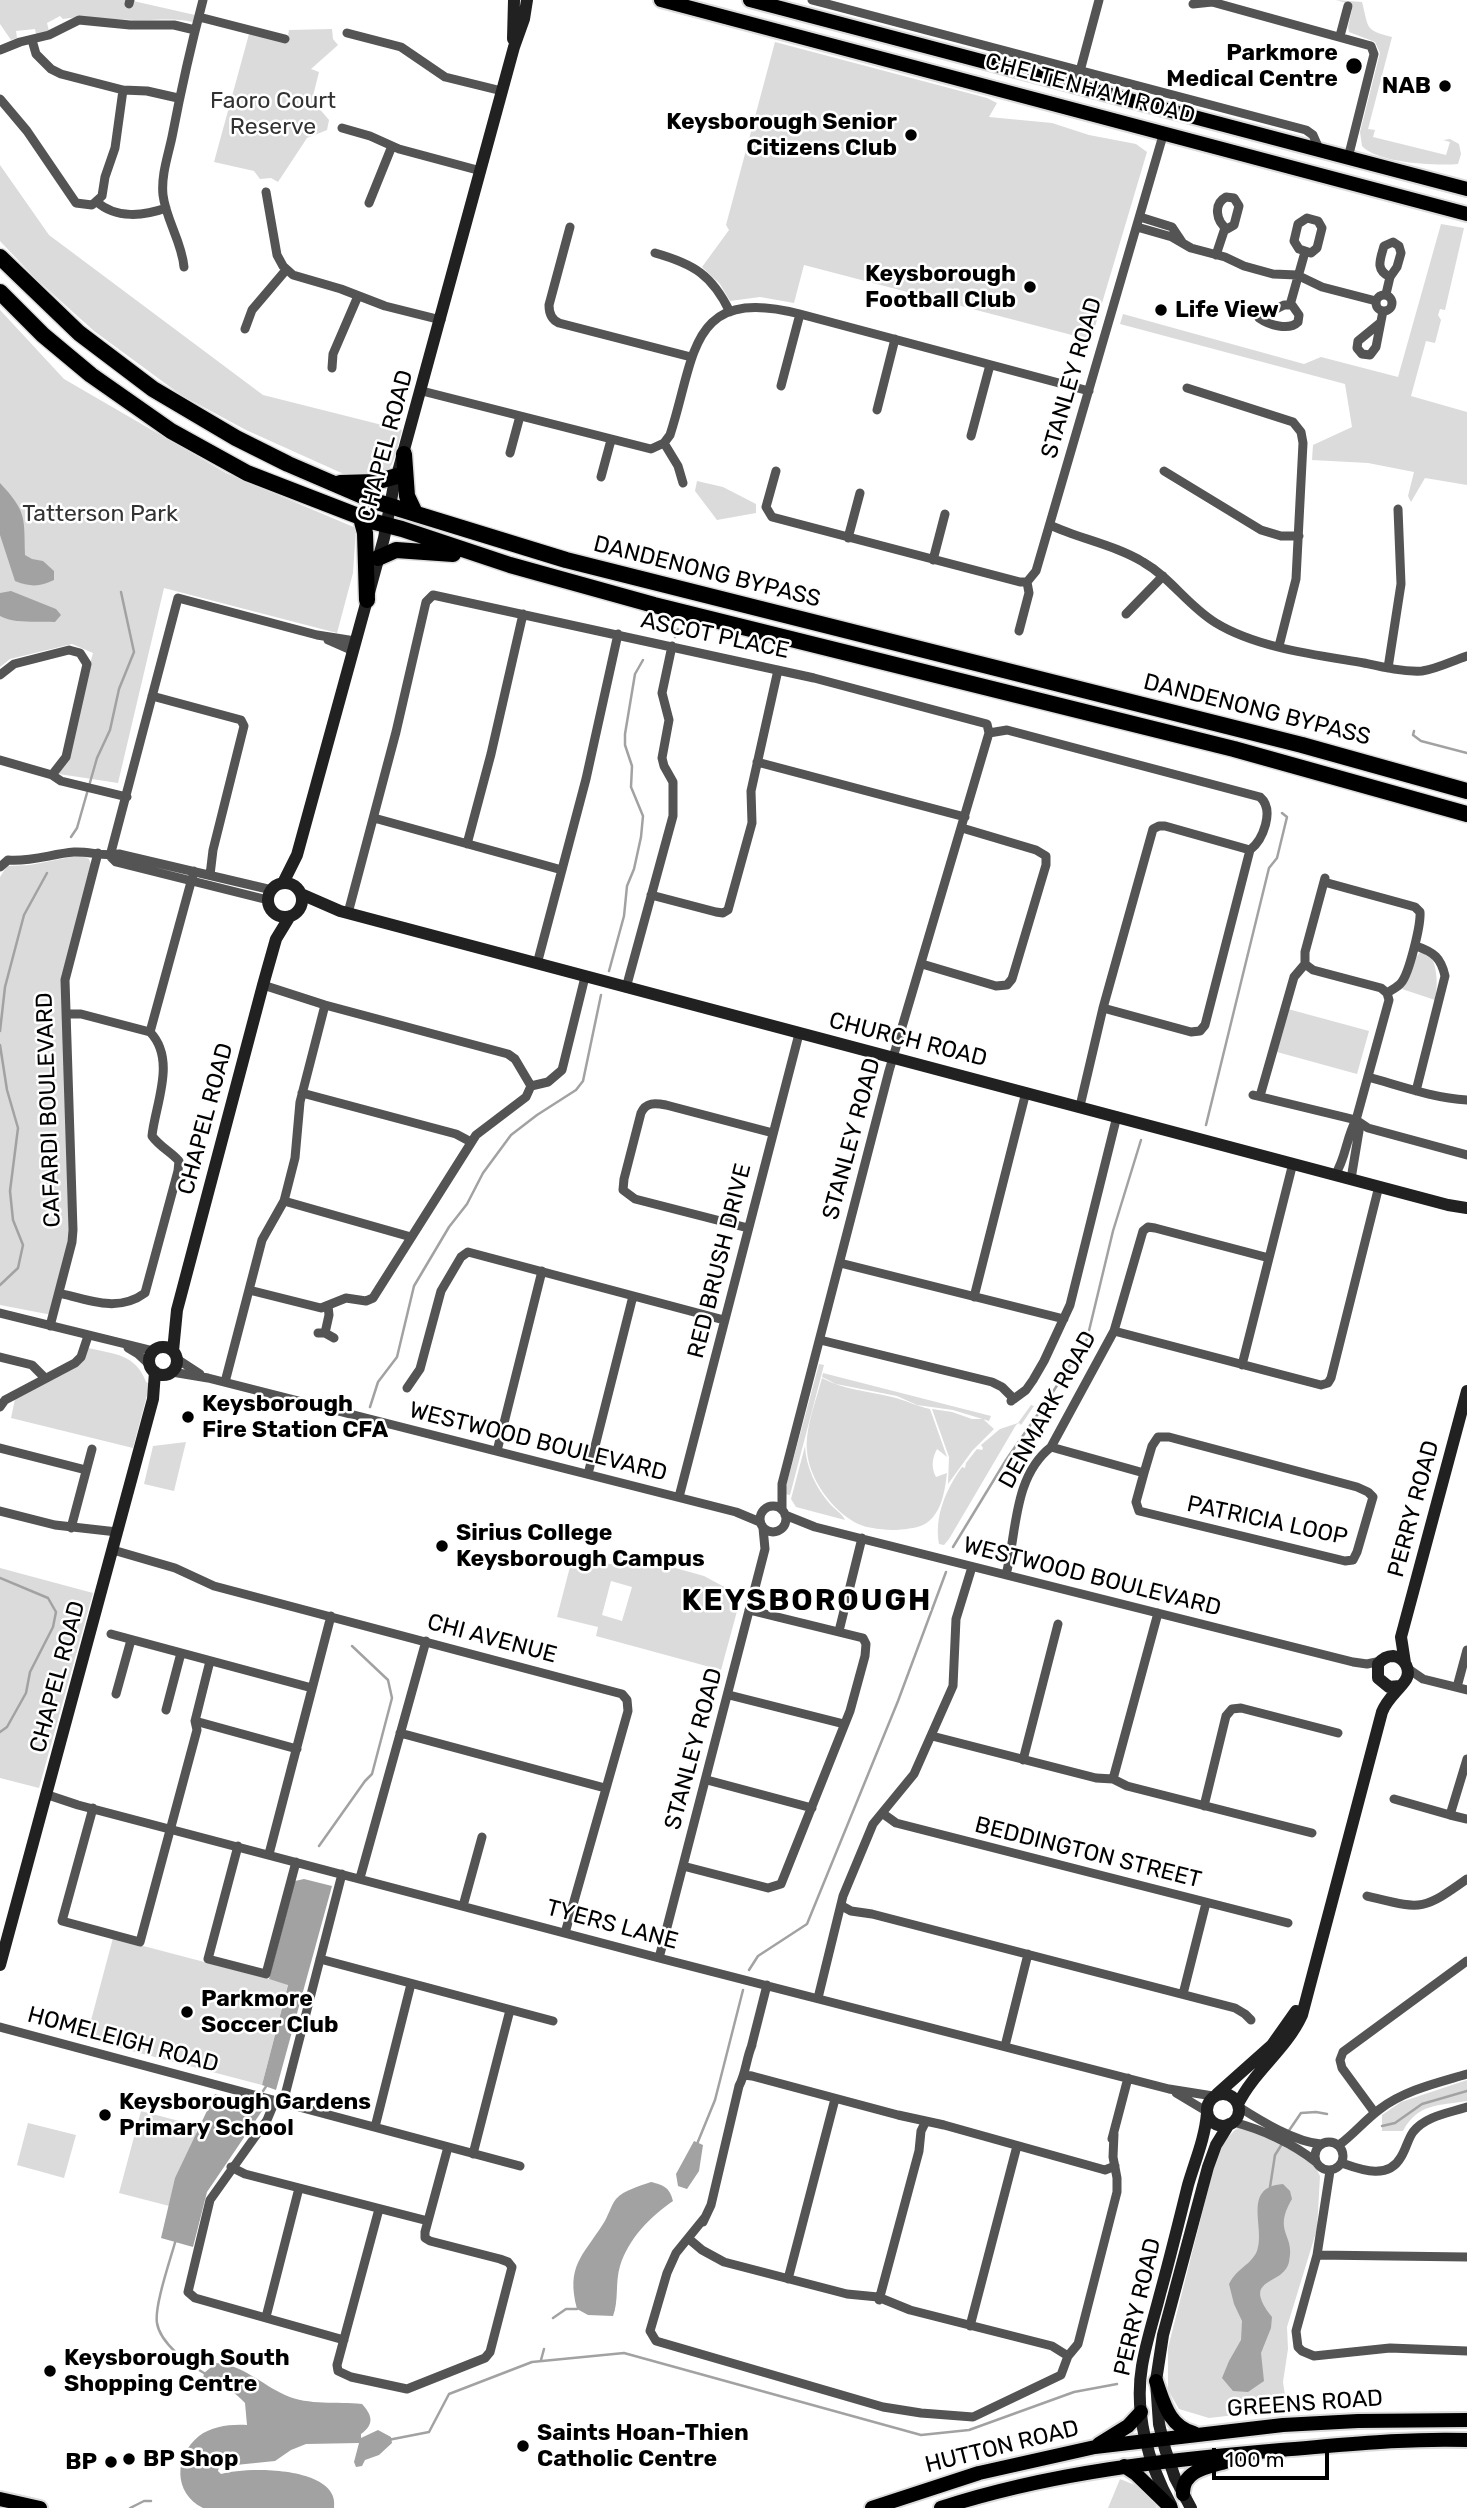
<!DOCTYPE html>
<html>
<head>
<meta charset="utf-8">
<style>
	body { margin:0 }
	#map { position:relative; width:1467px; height:2508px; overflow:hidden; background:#fff; font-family:Rubik,sans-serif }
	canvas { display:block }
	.scale { position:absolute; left:1212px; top:2448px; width:117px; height:32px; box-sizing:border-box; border:4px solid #000; border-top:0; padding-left:9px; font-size:21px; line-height:24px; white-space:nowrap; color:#000; -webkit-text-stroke:5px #fff; paint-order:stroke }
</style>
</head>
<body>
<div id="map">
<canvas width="1467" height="2508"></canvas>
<div class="scale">100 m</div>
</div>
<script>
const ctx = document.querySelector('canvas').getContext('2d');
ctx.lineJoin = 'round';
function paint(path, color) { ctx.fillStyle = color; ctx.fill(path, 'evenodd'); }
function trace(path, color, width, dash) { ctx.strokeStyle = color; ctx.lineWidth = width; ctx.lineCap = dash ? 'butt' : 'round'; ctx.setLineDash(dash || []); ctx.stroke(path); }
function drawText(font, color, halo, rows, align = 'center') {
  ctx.font = font + ' Rubik,sans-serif'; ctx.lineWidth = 5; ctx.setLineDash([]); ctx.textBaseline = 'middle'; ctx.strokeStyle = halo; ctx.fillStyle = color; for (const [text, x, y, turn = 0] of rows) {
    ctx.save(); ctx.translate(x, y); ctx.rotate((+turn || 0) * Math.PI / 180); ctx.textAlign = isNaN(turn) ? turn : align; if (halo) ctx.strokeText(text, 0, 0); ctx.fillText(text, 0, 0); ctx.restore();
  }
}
const green = new Path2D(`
	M0 0H129L195 15 193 22C175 18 160 20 142 20 115 21 90 15 63 19L60 16 47 23 49 31 36 34 35 29 16 31 17 38 11 40 0 24Z
	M1336 0 1362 2C1369 28 1364 30 1392 37L1368 129 1375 130 1373 137 1446 155 1450 142 1443 140 1450 139 1459 144 1461 154 1458 164C1435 166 1377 163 1362 146L1360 132 1380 53 1375 42 1349 32 1348 27 1353 5Z
	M332 29 333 39 338 45 311 69 319 72 312 100 329 120 327 130 307 138 278 182 271 178 260 179 254 171 214 162 249 34 287 42 289 30Z
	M775 42 987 98 997 103 989 117 1052 123 1089 135 1136 144 1147 152 1091 340 804 265 794 303 760 297 730 301 720 284 702 267 729 230 726 225Z
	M0 165 49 235 263 395 402 430C398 445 395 466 383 476L346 475 246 430 181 395 94 331 35 278 0 241Z
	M1441 224 1464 228 1445 310 1440 309 1438 315 1441 320 1435 343 1426 341 1411 396 1467 412V485L1425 478 1411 502 1408 496 1414 472 1368 463 1312 460 1313 445 1352 427 1345 384 1120 324 1123 314 1304 364 1321 357 1398 377Z
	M0 310 64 379 226 473 356 528 353 573 337 633 164 588 118 783 59 774 93 653 72 644 10 659 0 667Z
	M697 481 723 487 756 504V513L717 520 695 491Z
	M81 855 89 859 91 865 62 983 69 1240 49 1314H47L0 1305V877L7 866 30 865Z
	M1420 952H1427C1438 962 1438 986 1435 1000L1402 989C1412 978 1410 964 1420 952Z
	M1288 1009 1369 1031 1357 1074 1277 1052Z
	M88 1348C114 1354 136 1354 146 1382L150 1384 133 1448 11 1418 15 1399 84 1359Z
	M819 1364 824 1365 790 1495 784 1494Z
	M823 1373 991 1416 989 1421 953 1410 917 1405 897 1396 836 1384 822 1377Z
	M822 1378C844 1390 868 1391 892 1397 905 1400 916 1406 930 1409L947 1457 937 1449C932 1458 931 1468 936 1477L947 1473C945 1490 942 1511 928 1522 920 1528 907 1529 897 1530 885 1530 868 1529 856 1523 832 1510 809 1479 807 1451 805 1428 816 1401 822 1378Z
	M1031 1405 1034 1406 1021 1425 1019 1423 1016 1425 949 1539 944 1545 939 1544C934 1517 946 1489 962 1467L965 1468 966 1463 977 1449 982 1450 983 1448 981 1445 1000 1429 1018 1423Z
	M932 1409 952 1412 972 1419H983L994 1429 972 1451 948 1484 949 1457Z
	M186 1442 174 1491 144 1484 153 1446Z
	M805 1446C806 1467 816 1488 830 1504 835 1510 842 1513 845 1520L796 1507 791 1499Z
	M618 1552 704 1576 730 1590 742 1593 721 1670 596 1636 598 1627 557 1617 573 1555 614 1565ZM611 1581 632 1587 622 1621 602 1615Z
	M0 1568 93 1593 39 1788 0 1778Z
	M113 1938 288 1984 262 2085 86 2039Z
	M1467 2080V2101C1438 2106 1418 2103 1403 2131H1382V2115L1401 2102Z
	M141 2111 198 2126 177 2208 119 2193Z
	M28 2123 76 2135 64 2178 17 2165Z
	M1238 2127 1246 2128 1301 2155 1315 2166 1320 2176 1317 2229 1287 2327 1288 2349 1283 2382 1287 2409 1209 2418 1179 2409 1168 2390V2348L1216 2158 1226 2139Z
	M1120 2479 1145 2489 1157 2508H1108Z`);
const water = new Path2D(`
	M0 483C27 512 24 517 25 555L32 559 43 561 54 571V580C40 587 30 587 15 581L0 535Z
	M11 591 56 609 61 615 55 622C37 621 15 624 0 616V593Z
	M304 1879 332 1886 276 2090 262 2085 288 1985 269 1979 295 1881Z
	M215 2094 264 2108 207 2192 193 2247 161 2238 175 2178Z
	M694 2141 703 2145 699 2171 687 2189 678 2186 676 2174Z
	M651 2182C664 2185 670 2188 673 2201 650 2217 629 2238 620 2266 615 2282 619 2301 613 2316L588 2315 577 2309C566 2266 582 2257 603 2224 608 2217 611 2205 616 2199 624 2190 640 2186 651 2182Z
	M1283 2184 1290 2191 1292 2199C1272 2233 1296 2234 1289 2262 1283 2287 1240 2276 1272 2317L1271 2328 1261 2353 1264 2381 1248 2392 1233 2391 1222 2378 1229 2361 1241 2340 1242 2321 1234 2304 1229 2284C1237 2268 1251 2265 1257 2251 1266 2228 1241 2187 1283 2184Z
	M216 2363C243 2365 261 2384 285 2395 310 2406 336 2401 362 2404 372 2415 375 2424 361 2434V2438L378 2430 391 2437 392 2443 379 2455 365 2460 362 2466 356 2467 354 2462 359 2443 306 2444 291 2450 275 2461 226 2466 219 2467 218 2471 221 2474C246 2466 341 2466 334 2508H203C173 2493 174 2456 199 2436 212 2426 231 2424 247 2425L245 2403C229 2385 222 2389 201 2392L204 2373Z`);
const stream = new Path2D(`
	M675 637 678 629
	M1414 731 1413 735 1421 741 1467 753
	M71 837 77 828 97 758 110 730 119 689 134 652 121 592
	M609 971 624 916 627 886 634 869 641 837 643 816 631 787 632 766 625 745V734L635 674 643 660
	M0 1031 5 987 24 915 47 873
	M0 1045 7 1090 18 1128 10 1191 13 1220 23 1245 18 1268 0 1285
	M1206 1125 1269 868 1277 858 1287 817 1282 813
	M370 1407 378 1382 397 1357 414 1286 449 1227 467 1204 483 1173 511 1135 537 1115 576 1090 583 1081 601 995
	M953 1547 1006 1460 1047 1401 1087 1339 1113 1231 1141 1140
	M0 1578 48 1598 56 1612 53 1627 30 1672 26 1693 7 1727 0 1732
	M319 1846 365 1781 372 1774 392 1698 388 1680 352 1646
	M749 1970 758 1956 807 1924 898 1701 946 1572
	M263 2091 267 2085
	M1382 2126 1395 2123 1422 2104 1467 2091
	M1288 2132 1301 2113 1316 2112 1327 2114
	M697 2144 715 2100 743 1990
	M1270 2187 1275 2155 1282 2144
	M176 2239C171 2258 154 2306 157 2323 160 2343 188 2364 204 2373
	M553 2318 566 2309H577
	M541 2360 544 2349
	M388 2440 429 2432 449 2394 532 2362 624 2353 921 2435 969 2430 1074 2392 1117 2384
	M130 2508 144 2501H151`);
const street = new Path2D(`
	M812 0 1306 130 1313 135 1320 151
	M129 4 130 0
	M1193 4 1212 2 1371 46 1374 54 1348 158
	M199 17 285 39
	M347 33 401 47 445 77 502 91
	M1340 36 1348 6
	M32 40 36 54 51 69 61 74 123 90 147 91 178 98
	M0 50 20 42 49 35 79 20 130 25H174L195 30
	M1076 86 1099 0
	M0 99 27 131 76 203 92 205 102 196 105 177 115 148 123 90
	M342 128 370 136 399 149 481 171
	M266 192 277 255 283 266 293 275 341 289 385 306 441 320
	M1226 197 1234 198 1239 206 1234 225 1227 229C1216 221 1213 204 1226 197Z
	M97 202C116 219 144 216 166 208
	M369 203 392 146
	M1140 217 1172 227 1182 242
	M1307 218 1318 221 1322 228 1317 248 1311 253 1299 249 1294 241 1298 224Z
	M570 227 549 305C549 313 552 320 559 323L691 357
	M1137 227 1172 237 1191 248 1225 257 1244 266 1273 274 1297 275 1322 287 1376 301
	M655 253C694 264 712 275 730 312
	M1216 255 1225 228
	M184 267C182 242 166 220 163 195 161 175 168 156 172 137 181 90 191 45 203 0
	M1386 294 1390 277 1397 267 1401 253 1399 246 1393 242 1384 246C1380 260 1375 270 1390 277
	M1376 303a8 8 0 1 1 16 0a8 8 0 1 1-16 0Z
	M1284 305H1292L1299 315 1298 322C1289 331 1269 325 1259 318L1261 310 1272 311Z
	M1290 305 1305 252
	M1380 323 1358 341 1357 348 1362 354 1370 355 1376 347 1383 311
	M245 329 252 310 286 270
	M332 368 333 354 358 296
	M781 386 800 314
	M1187 388 1293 422 1301 432 1303 443 1296 579 1279 646
	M422 391 651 449 664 443 670 435C696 356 688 285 800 314L1089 391
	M877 410 895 339
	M971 436 990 365
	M664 443 678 466 683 483
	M510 453 520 416
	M776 471 766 507 772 517 1020 582H1027
	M1164 471 1261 530 1281 536H1299
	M601 477 611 440
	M1050 525C1080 539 1115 545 1143 562 1171 578 1188 606 1216 623 1257 648 1317 655 1364 663 1382 667 1403 672 1422 671 1437 669 1452 661 1467 656
	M848 538 860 493
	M933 560 945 514
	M1027 582 1036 571 1164 132
	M1126 614 1163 576
	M1019 631 1029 593 1027 582
	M328 640 353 651
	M1388 668 1401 584 1398 509
	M0 675 14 664 69 650 80 653 87 664 66 757 52 775
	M152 696 241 720 244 726 213 850 210 875
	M989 733 1007 730 1260 797C1275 810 1263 840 1250 850
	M0 760 52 775 61 781 127 797
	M757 762 965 817
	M374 818 562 870
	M467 844 491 754 523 614
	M110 856 178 598 317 635 355 641
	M110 856 116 862 268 900
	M0 867 8 860C31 862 51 854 74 852 89 851 104 857 119 854L272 890
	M1325 878 1305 952V964L1313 970 1381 988 1387 993 1389 1000 1356 1120C1346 1138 1346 1158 1335 1175
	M1324 882 1408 905 1415 907 1420 912C1421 925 1409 974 1401 983 1398 987 1391 990 1387 993
	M651 895 716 912 723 913 728 910 752 823 751 791 778 670
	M348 913 396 732 426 602 433 595 814 678 987 724 989 733 889 1071 782 1484V1510
	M537 964 586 779 618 634
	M922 964 996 986 1007 985 1012 979 1046 865V856L1036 850 962 828
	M626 988 673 816V782L664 766 662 758 669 720 662 693 672 646
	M1103 1008 1191 1032 1200 1031 1205 1025 1250 850
	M66 1014H81L150 1032
	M150 1032 194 871
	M1368 1077C1401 1086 1433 1098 1467 1100
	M531 1086 548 1082 562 1070 585 977
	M1416 1091 1445 976C1441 958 1434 952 1416 946
	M302 1093 456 1134 471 1142
	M1253 1095 1356 1120 1368 1128 1467 1155
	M1260 1096 1294 977 1305 964
	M1080 1106 1103 1008 1153 829 1159 826H1165L1250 850
	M1351 1179 1359 1131 1356 1120
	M284 1201 411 1237
	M748 1228 635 1199 623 1190 624 1179 641 1113C646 1102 655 1103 666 1105L773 1133
	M840 1263 1064 1319
	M249 1290 321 1308 346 1298 366 1301 373 1298 476 1135 526 1097 531 1086 515 1059 508 1054 325 1005 263 985
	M59 1293C88 1300 118 1313 145 1293L178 1171 179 1161C170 1151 160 1147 152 1136 155 1105 177 1060 150 1032
	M974 1297 1026 1092
	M0 1313 154 1351
	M50 1326 72 1242 73 1230 65 980 98 853
	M1114 1331 1321 1385 1328 1383 1331 1378 1379 1186
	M318 1333H325L334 1338
	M325 1333 329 1315 328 1306
	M820 1340 992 1382 1002 1387 1014 1399
	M128 1348 138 1354 151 1366
	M0 1357 32 1365 45 1378
	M177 1359 200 1374
	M1242 1365 1293 1163
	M172 1372 208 1378 736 1512 760 1522
	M225 1382 262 1240 284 1201 295 1158 300 1102 325 1005
	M407 1388 420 1369 441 1291 461 1257 468 1252 724 1320
	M1011 1401 1026 1390 1033 1380 1044 1361 1070 1305 1117 1116
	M0 1407 5 1400 75 1363 81 1357 88 1336
	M1051 1447 1144 1473 1152 1446 1158 1437H1169L1357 1487 1368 1492 1373 1497 1357 1552 1353 1560 1345 1561 1139 1511 1136 1502 1144 1473
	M0 1448 86 1470
	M497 1451 542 1271
	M588 1474 633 1296
	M679 1497 799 1034
	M760 1519a13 13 0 1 1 26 0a13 13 0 1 1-26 0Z
	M0 1511 55 1525 117 1532
	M785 1515 815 1527 1353 1662 1367 1664 1381 1661
	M71 1528 92 1449
	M113 1550 175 1568 214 1586 622 1694 627 1700 628 1711 565 1933
	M1006 1575C1017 1532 1013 1477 1051 1447L1114 1331 1143 1231 1148 1227 1155 1228 1269 1258
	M839 1631 862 1538
	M111 1634 312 1688
	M1407 1668 1423 1679 1467 1690
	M1457 1687 1467 1650
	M116 1694 131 1640
	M729 1695 844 1724
	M166 1710 181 1653
	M195 1721 297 1749
	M400 1733 605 1788
	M932 1736 1096 1778 1113 1779 1127 1786 1312 1833
	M1023 1760 1058 1624
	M1113 1779 1158 1613
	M707 1780 812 1808
	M48 1795 78 1805 659 1958 1169 2089 1213 2096
	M1394 1799 1450 1815 1467 1759
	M1204 1806 1226 1716 1232 1709 1241 1708 1338 1733
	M93 1808 62 1921 140 1942 197 1730 195 1721 210 1661
	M882 1813 896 1823 1288 1923
	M1450 1815 1467 1819
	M238 1846 208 1959 266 1974 296 1862
	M269 1854 331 1616
	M683 1866 768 1888 781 1884 850 1711 865 1656 866 1644 863 1638 749 1610
	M360 1878 426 1641
	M1367 1896C1421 1909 1421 1912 1467 1879
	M463 1906 482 1837
	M842 1906 851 1911 872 1914 1235 2008 1245 2014 1251 2020
	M659 1958 765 1549 763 1528
	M320 1959 553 2021
	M1183 1994 1206 1903
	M818 1998 843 1896 873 1824 914 1774 953 1686 956 1619 972 1567
	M0 2027 520 2166
	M1005 2046 1028 1954
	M751 2048 767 1985
	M744 2075 752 2076 898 2115 944 2125 1105 2170 1115 2166
	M1176 2093 1206 2111
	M275 2101 267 2120 210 2200 188 2292 195 2298 344 2340
	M283 2103 342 1874
	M1239 2107C1261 2121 1295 2142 1321 2144
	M1375 2113 1342 2068 1340 2060 1343 2052 1467 1961
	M1233 2122C1261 2129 1294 2144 1316 2162
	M375 2127 411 1984
	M1112 2139 1128 2078
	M1315 2156a14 14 0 1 1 28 0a14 14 0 1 1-28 0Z
	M1339 2145C1354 2134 1365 2120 1380 2109 1405 2090 1437 2083 1467 2074
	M473 2154 510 2010
	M1342 2163C1362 2170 1388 2180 1401 2157 1406 2149 1408 2139 1413 2132 1425 2116 1449 2113 1467 2107
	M231 2167 245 2174 428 2221
	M1330 2171 1317 2255 1296 2331 1298 2347 1302 2351 1314 2356 1390 2348 1467 2351
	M379 2209 337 2365 338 2371 351 2377 407 2389 485 2358 490 2352 512 2267 508 2262 500 2259 430 2241 425 2238V2232L448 2147
	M706 2216 676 2253 667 2273 650 2331 656 2341 883 2407 921 2413 973 2417 1061 2375 1068 2356 1078 2344 1117 2192V2178L1113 2157 1114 2134
	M703 2222 711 2205 739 2086C746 2073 746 2059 752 2045
	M689 2239 702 2250 724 2262 847 2294 878 2297 910 2310 1052 2346 1068 2356
	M1317 2255 1467 2257
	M788 2279 835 2099
	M879 2300 919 2151 921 2131 925 2123
	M266 2317 299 2188
	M970 2326 1017 2146`);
const secondary = new Path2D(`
	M513 39 514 0
	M283 883 297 855 384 538 393 490 514 47 524 19 527 0
	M268 900a17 17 0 1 1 34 0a17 17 0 1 1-34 0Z
	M301 894 340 911 1448 1205 1467 1208
	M149 1361a14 14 0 1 1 28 0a14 14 0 1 1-28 0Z
	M173 1351 177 1310 263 985 276 939 290 916
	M1405 1663 1401 1637 1467 1391
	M0 1965 153 1399 155 1372
	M1207 2110a16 16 0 1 1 32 0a16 16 0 1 1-32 0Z
	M1217 2094 1272 2045 1296 2011
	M1238 2104C1254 2071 1286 2050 1302 2015L1382 1712C1387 1699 1397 1692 1405 1681 1412 1671 1405 1657 1393 1656 1386 1656 1382 1659 1378 1664V1678L1389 1687 1400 1686
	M1171 2505C1148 2463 1134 2413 1142 2366 1146 2342 1154 2318 1160 2294 1170 2258 1179 2221 1188 2185 1195 2161 1205 2138 1207 2113
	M1191 2508 1175 2478 1165 2449 1159 2424 1156 2381 1163 2335 1208 2167 1216 2145 1229 2124`);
const primary = new Path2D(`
	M661 0 1467 214
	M750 0 1467 189
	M1156 2381C1164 2403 1169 2427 1194 2433
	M1099 2444 1128 2426 1141 2412
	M1124 2466 1136 2474 1171 2508
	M1183 2494C1182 2471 1207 2467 1225 2462
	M0 2499 40 2508
	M872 2508 979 2473 1095 2447 1283 2425 1358 2421 1467 2420
	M941 2508C1051 2472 1166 2460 1281 2450 1343 2445 1405 2438 1467 2440`);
const highway = new Path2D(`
	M0 257 79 333 153 389 236 438 288 464 374 501 566 560 1302 745 1467 791
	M0 292 43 335 91 375 171 431 247 473 371 521 402 529 510 565 654 605 1234 749 1467 814
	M404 454 407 496 415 513
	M340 483 375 482 397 476
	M361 518 365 533 367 600
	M378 558 396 550 453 554`);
const markers = [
	[1354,66,9,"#000"],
	[1445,86,7,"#000"],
	[911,135,7,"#000"],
	[1030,287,7,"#000"],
	[1161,310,7,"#000"],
	[188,1417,7,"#000"],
	[442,1546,7,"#000"],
	[187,2012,7,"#000"],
	[105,2115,7,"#000"],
	[50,2371,7,"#000"],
	[523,2446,7,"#000"],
	[129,2459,7,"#000"],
	[111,2462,7,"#000"]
];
const poiNames = [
	["Parkmore",1338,53,"right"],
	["Medical Centre",1338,79,"right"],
	["NAB",1431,86,"right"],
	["Keysborough Senior",897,122,"right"],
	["Citizens Club",897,148,"right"],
	["Keysborough",1016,274,"right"],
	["Football Club",1016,300,"right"],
	["Life View",1175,310],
	["Keysborough",202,1404],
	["Fire Station CFA",202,1430],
	["Sirius College",456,1533],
	["Keysborough Campus",456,1559],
	["Parkmore",201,1999],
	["Soccer Club",201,2025],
	["Keysborough Gardens",119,2102],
	["Primary School",119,2128],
	["Keysborough South",64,2358],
	["Shopping Centre",64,2384],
	["Saints Hoan-Thien",537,2433],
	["Catholic Centre",537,2459],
	["BP Shop",143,2459],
	["BP",97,2462,"right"]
];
const streetNames = [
	["CHELTENHAM ROAD",1090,89,15],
	["STANLEY ROAD",1072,378,-74],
	["CHAPEL ROAD",386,446,-75],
	["DANDENONG BYPASS",707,572,14],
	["ASCOT PLACE",715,636,12],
	["DANDENONG BYPASS",1257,710,14],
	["CHURCH ROAD",908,1040,14],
	["CAFARDI BOULEVARD",49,1110,-92],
	["CHAPEL ROAD",206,1119,-75],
	["STANLEY ROAD",852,1139,-75],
	["RED BRUSH DRIVE",720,1261,-76],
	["DENMARK ROAD",1048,1410,-61],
	["WESTWOOD BOULEVARD",538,1442,14],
	["PERRY ROAD",1414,1509,-75],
	["PATRICIA LOOP",1267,1521,12],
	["WESTWOOD BOULEVARD",1092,1577,14],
	["CHI AVENUE",492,1639,15],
	["CHAPEL ROAD",58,1677,-75],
	["STANLEY ROAD",694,1749,-75],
	["BEDDINGTON STREET",1088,1853,14],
	["TYERS LANE",612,1925,15],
	["HOMELEIGH ROAD",123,2040,15],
	["PERRY ROAD",1138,2307,-77],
	["GREENS ROAD",1305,2404,-4],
	["HUTTON ROAD",1002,2447,-14]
];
const parkNames = [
	["Faoro Court",273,101],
	["Reserve",273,127],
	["Tatterson Park",100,514]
];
const districtNames = [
	["KEYSBOROUGH",807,1601]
];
paint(green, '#dbdbdb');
paint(water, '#a2a2a2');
trace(stream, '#a2a2a2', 2.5);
trace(primary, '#dbdbdb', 18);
trace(highway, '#dbdbdb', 19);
trace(street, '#545454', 9);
trace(secondary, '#212121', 12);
trace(primary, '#000', 14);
trace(highway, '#000', 16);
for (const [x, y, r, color] of markers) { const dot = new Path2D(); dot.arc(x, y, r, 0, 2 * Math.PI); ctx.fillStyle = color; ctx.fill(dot); trace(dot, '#fff', 2.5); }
drawText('bold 23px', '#000', '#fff', poiNames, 'left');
drawText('23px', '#000', '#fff', streetNames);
drawText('23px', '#323232', '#fff', parkNames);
ctx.letterSpacing = '2px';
drawText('bold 30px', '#000', '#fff', districtNames);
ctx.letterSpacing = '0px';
</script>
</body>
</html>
